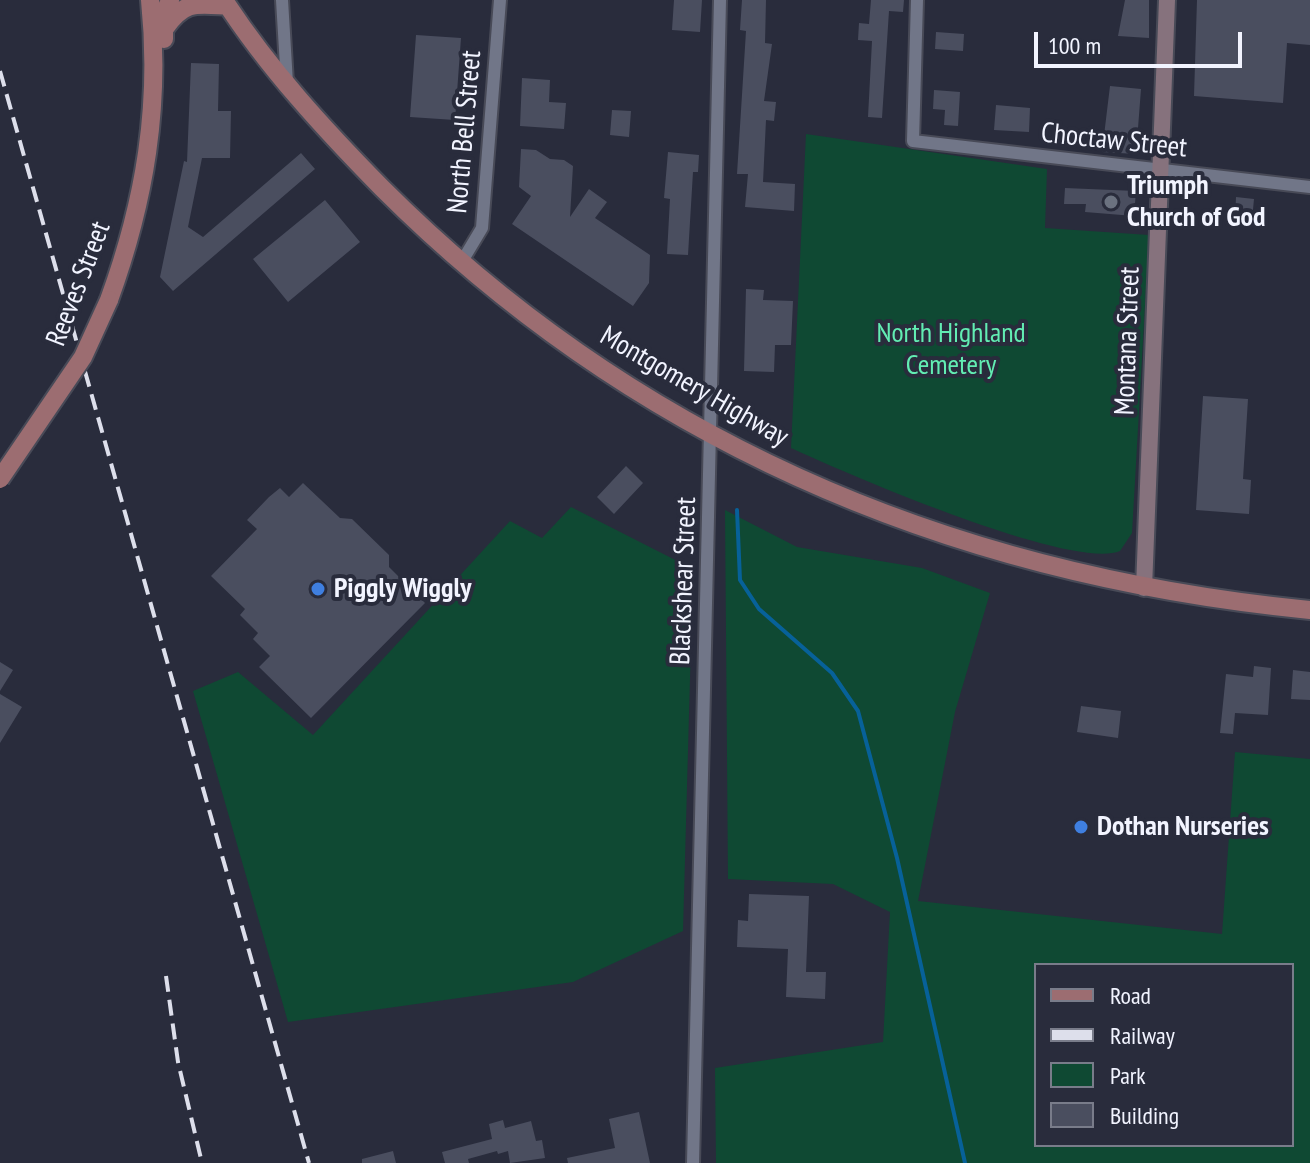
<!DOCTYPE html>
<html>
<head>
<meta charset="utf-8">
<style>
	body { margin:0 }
	#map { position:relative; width:1310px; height:1163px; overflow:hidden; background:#292c3c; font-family:"PT Sans Narrow",sans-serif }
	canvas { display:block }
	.legend { position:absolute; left:1034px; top:963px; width:260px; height:184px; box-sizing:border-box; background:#292c3c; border:2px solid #797c8a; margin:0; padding:10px 14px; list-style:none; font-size:24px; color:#f2f4ff }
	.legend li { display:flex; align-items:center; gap:16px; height:40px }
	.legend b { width:40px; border:2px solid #797c8a }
	.scale { position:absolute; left:1034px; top:32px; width:208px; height:36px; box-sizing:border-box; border:4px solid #f2f4ff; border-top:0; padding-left:10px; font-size:24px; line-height:28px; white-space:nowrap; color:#f2f4ff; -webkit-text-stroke:6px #292c3c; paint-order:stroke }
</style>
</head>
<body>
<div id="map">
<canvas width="1310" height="1163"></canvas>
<ul class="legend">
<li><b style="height:10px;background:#9c6d71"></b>Road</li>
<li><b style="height:10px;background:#dddfeb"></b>Railway</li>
<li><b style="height:22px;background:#0f4933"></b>Park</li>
<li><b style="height:22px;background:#4a4e5f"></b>Building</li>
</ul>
<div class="scale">100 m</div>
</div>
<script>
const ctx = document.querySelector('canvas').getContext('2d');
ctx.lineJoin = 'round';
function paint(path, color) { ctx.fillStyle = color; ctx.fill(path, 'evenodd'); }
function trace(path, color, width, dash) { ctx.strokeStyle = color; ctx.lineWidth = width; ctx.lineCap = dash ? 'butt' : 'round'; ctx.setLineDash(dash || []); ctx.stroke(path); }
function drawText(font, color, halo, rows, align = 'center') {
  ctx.font = font + ' "PT Sans Narrow",sans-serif'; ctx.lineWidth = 8; ctx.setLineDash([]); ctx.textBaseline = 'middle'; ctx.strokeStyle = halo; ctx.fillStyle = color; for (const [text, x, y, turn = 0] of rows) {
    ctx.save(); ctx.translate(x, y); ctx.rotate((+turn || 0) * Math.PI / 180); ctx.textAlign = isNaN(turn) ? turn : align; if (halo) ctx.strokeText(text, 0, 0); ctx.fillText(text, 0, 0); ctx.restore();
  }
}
const green = new Path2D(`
	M806 134 1047 169 1045 228 1149 235 1132 533 1120 551C1071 571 845 473 791 448Z
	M571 507 693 569 683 931 573 982 288 1022 193 691 238 672 313 735 510 521 542 538Z
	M725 510 797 547 922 568 990 593 955 712 918 901 1222 934 1235 752 1310 759V1163H716L715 1068 883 1042 890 912 833 884 728 879ZM1036 965H1292V1145H1036Z`);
const stream = new Path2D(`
	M737 510 740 580 759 609 832 673 858 711 897 858 965 1163`);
const building = new Path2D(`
	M674 0H702L700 32 672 30Z
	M742 0H766L765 43 772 44 764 101 776 102 774 121 766 120 763 182 795 184 794 211 745 207 748 174H737L746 31 740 30Z
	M871 0H904L903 12 889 11 882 118 868 117 872 41 858 40 859 23 869 24Z
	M1125 0H1149V38L1118 36Z
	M1197 0H1310V45L1287 43 1283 103 1194 96Z
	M936 32 964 34 963 51 935 49Z
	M416 35 461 38 455 120 410 117Z
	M191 63 219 64 218 111H231L230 158H202L188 227 203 237 301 153 315 169 173 291 160 277 184 161 187 162Z
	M522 78 550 80 549 102 566 103 564 129 520 126Z
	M1110 86 1141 89 1136 154 1102 152Z
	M934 90 960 92 958 126 944 125 945 110 933 109Z
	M996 105 1030 108 1029 132 994 130Z
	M612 110 631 111 629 137 610 135Z
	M521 149 536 150 550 159 564 160 573 166 570 217 589 189 607 202 595 218 650 255 649 283 633 306 512 224 531 196 519 187Z
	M668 152 699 155 698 172H693L688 255 667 254 670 199 664 198Z
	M1065 188 1136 191 1134 216 1085 212 1086 204H1064Z
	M1236 197 1254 199 1252 220 1235 219Z
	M325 200 360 242 288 302 253 259Z
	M746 289 764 290 763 300 793 301 791 345H775L774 372 744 371Z
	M1203 396 1248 399 1243 479 1251 480 1249 514 1196 510Z
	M626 466 643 483 614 514 597 497Z
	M303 483 340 518 352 519 389 555V567L425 603 311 718 259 667 270 656 253 639 258 633 240 615 245 609 211 576 257 529 247 520 269 497 280 488 289 497Z
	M0 662 13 670 0 691Z
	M1254 666 1271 668 1268 715 1235 713 1233 734 1220 733 1226 674 1253 677Z
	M1293 670 1310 672V700L1291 699Z
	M0 694 22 707 0 743Z
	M1081 706 1121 711 1118 738 1077 732Z
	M749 894 809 896 806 972H826L825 999 786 997 788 949 737 947 738 920 748 921Z
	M639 1112 650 1163H568L567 1158 615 1148 609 1119Z
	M503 1120 505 1128 531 1121 536 1141 542 1140 545 1158 510 1163 508 1151 498 1154 497 1151 468 1159 469 1163H445L442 1152 492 1139 489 1124Z
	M393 1151 396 1163H362V1159Z`);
const street = new Path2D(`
	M282 0 287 83
	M917 0 913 141 1310 187
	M461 263 482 228 500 0
	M693 1163 720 0`);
const secondary = new Path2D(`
	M1144 588 1167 0`);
const primary = new Path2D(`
	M224 0C268 68 325 130 382 188 638 444 952 575 1310 610
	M165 28C185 0 196 4 228 6
	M164 39V15L170 0
	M109 300C145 201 161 105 150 0`);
const rail = new Path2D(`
	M0 71 309 1163
	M166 976 178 1062 202 1163`);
const primaryBridge = new Path2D(`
	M0 479 83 357 109 300`);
const markers = [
	[1111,202,8,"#6b7280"],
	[318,589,8,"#3f7fe0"],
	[1081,827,8,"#3f7fe0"]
];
const streetNames = [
	["North Bell Street",465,132,-85],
	["Choctaw Street",1114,141,6],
	["Reeves Street",79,284,-69],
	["Montana Street",1128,341,-88],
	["Montgomery Highway",694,387,30],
	["Blackshear Street",684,581,-88]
];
const poiNames = [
	["Triumph",1127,186],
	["Church of God",1127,218],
	["Piggly Wiggly",334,589],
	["Dothan Nurseries",1097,827]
];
const parkNames = [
	["North Highland",951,334],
	["Cemetery",951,366]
];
paint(green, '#0f4933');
trace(stream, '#076199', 4);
paint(building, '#4a4e5f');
trace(street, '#484a57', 16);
trace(secondary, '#484a57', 20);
trace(primary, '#484a57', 22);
trace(street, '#717688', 12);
trace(secondary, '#86727d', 16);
trace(primary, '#9c6d71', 18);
trace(rail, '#dddfeb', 4, [16, 8]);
trace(primaryBridge, '#484a57', 22, []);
trace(primaryBridge, '#9c6d71', 18);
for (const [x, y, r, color] of markers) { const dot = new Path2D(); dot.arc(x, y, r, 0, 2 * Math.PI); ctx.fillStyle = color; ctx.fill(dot); trace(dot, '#292c3c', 3); }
drawText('28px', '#f2f4ff', '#292c3c', streetNames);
drawText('bold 28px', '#f2f4ff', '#292c3c', poiNames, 'left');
drawText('28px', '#62edb3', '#292c3c', parkNames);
</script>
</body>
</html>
